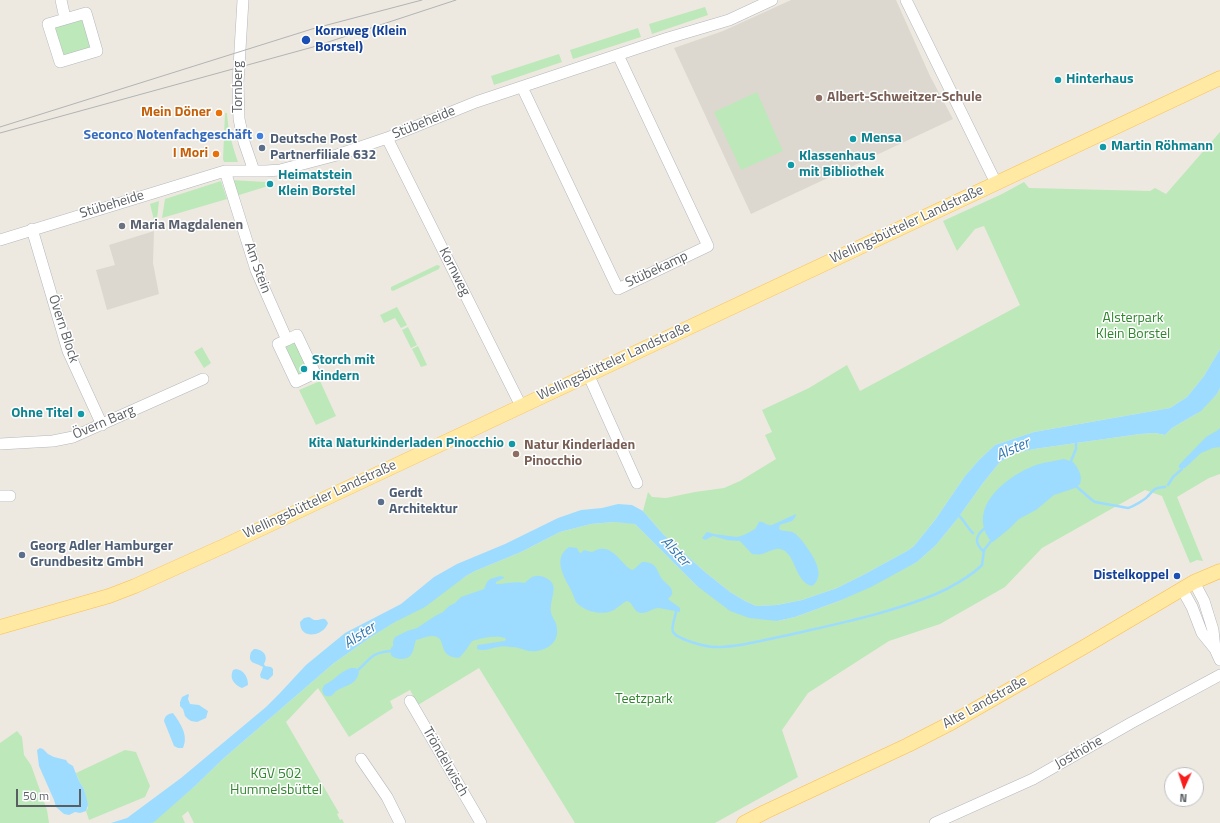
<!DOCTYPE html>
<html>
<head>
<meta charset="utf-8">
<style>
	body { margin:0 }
	#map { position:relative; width:1220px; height:823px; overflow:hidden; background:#ede9e0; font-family:"Titillium Web",sans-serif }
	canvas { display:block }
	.north { position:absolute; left:1164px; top:767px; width:40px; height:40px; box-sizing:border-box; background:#fff; border:1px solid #bdbfc0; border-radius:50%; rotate:183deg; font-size:11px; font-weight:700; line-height:16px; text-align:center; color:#595e62 }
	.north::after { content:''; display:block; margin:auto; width:14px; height:18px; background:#f81d1b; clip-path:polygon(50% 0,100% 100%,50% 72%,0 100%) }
	.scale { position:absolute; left:16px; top:789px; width:65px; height:18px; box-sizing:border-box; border:2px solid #595e62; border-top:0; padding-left:5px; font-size:12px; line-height:14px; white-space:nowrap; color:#595e62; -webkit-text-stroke:3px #fff; paint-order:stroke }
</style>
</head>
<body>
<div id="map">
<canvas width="1220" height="823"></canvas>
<div class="north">N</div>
<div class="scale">50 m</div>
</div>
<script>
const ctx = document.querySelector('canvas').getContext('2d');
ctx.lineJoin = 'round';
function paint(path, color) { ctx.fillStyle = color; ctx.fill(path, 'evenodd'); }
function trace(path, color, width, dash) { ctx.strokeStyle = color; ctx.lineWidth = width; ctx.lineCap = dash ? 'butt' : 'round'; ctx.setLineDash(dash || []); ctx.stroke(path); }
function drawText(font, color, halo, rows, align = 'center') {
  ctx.font = font + ' "Titillium Web",sans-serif'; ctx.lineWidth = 3; ctx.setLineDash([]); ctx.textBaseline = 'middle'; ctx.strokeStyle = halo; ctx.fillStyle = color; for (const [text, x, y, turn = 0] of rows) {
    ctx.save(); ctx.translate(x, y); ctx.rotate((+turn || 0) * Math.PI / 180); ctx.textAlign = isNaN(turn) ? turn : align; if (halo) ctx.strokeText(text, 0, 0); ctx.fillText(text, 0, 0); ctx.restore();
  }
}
const education = new Path2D(`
	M791 0H896L930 76 953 119 751 214 674 48 723 31Z
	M154 231 153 263 159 294 107 310 96 270 115 265 109 245Z`);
const green = new Path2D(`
	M705 7 708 15 652 34 649 24Z
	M79 19 85 23 91 45 89 48 65 55 63 53 55 29 57 26Z
	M638 28 641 37 573 59 570 50Z
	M559 54 562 62 494 85 491 76Z
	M757 92 783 151 741 170 714 112Z
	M225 113H227C228 130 232 145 238 162H224L223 159Z
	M1220 132V349L1204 376 1187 397 1170 408 1034 432 995 445 979 460 965 476 935 520 914 546 907 551 863 575 837 588 802 600 777 605 756 606 745 601 730 592 705 572 663 534 643 511 648 492 652 497 666 498 695 492 724 488 740 481 776 459 765 435 772 432 762 410 809 388 847 365 860 391 1020 305 984 226 975 229 957 251 943 221 1002 194 1024 182 1029 188 1150 191 1155 188 1166 194Z
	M231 180 266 182 268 186 236 196Z
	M221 181 227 199 162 218 165 199Z
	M159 201 157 219 154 220 150 204Z
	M437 265 440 266 439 269 393 291 391 290V287Z
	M397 307 407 325 401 328 395 318 384 323 380 315Z
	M408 327 417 345 411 348 402 330Z
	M295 341 309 372 297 377 284 345Z
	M418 346 427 365 421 367 412 349Z
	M202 347 211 363 204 368 194 352Z
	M320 381 336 416 316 425 299 390Z
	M1220 388V474L1209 478 1177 497 1203 561 1197 560 1190 563 1162 496 1145 490 1042 548 1005 587 940 624 889 641 808 693 782 730 798 777 715 823H575L479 668 418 705 410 690 390 701 393 708 349 737 318 688 286 722 339 813 337 814 340 820 342 819 344 823H194L188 811 182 816 185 823H151L195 786 224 758 334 663 371 637 466 576 475 571 521 552 560 532 591 524 614 522 633 523 635 524 697 586 777 621 795 617 839 601 917 562 936 545 958 518 983 483 999 463 1012 454 1034 449 1140 434 1155 433 1165 435 1172 428 1196 414 1217 394Z
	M17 731 22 737 24 755 31 765 47 810 49 823H0V743Z
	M125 750 136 752 150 786 145 797 89 820 86 811 88 808 84 789 79 781 76 773Z`);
const water = new Path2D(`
	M1220 349V388L1217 394 1201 411 1172 428 1165 435 1155 433 1140 434 1034 449 1012 454 999 463 983 483 958 518 936 545 917 562 871 587 839 601 795 617 777 621 749 618 730 611 697 586 635 524 614 522 591 524 560 532 521 552 475 571 466 576 425 607 395 622 371 637 334 663 224 758 195 786 154 822 151 823H111L127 818 181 778 266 707 280 693 306 665 345 633 401 604 434 577 457 564 505 544 558 518 581 510 602 508 618 504 632 505 643 511 663 534 705 572 730 592 745 601 756 606 777 605 802 600 837 588 863 575 907 551 914 546 935 520 965 476 979 460 995 445 1034 432 1170 408 1187 397 1204 376Z
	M1220 428V447L1213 448 1201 453 1185 468H1179V465L1206 437 1218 430Z
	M1064 459 1073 462C1078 468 1083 476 1080 484L1075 488 1054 495 1036 510 1019 519 1009 529 993 542 991 541C965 508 1008 475 1036 465 1045 462 1055 461 1064 459Z
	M796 514C795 523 786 522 780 525L779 529C783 532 789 530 794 533 801 537 817 560 818 569 820 575 817 583 812 586 794 582 796 552 780 549 774 548 767 553 762 554 759 555 755 554 752 554L740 541 727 540 713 536 705 540 702 538 707 532 714 534 737 537 744 535 755 529 759 522C764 521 766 526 772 525Z
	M569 547 577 548 579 552 581 553 584 550 592 552C595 551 597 549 600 549 616 547 624 569 633 570L642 562C657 562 656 569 662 579 665 583 671 586 672 591 673 595 670 597 668 599L680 608V612L659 608C653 608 648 613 642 613 633 613 634 603 627 601 622 603 619 607 614 610 602 616 585 612 576 602 574 598 573 594 571 590 564 577 552 558 569 547Z
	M500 576 504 577V578L496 582V584C506 584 516 581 525 583 531 577 535 574 544 577 562 584 549 598 551 612 552 618 557 622 557 629 559 645 542 653 528 651 522 649 517 647 510 647 506 646 502 646 498 647 491 648 484 652 477 649V646L478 645 504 641 506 640 505 638C495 635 482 638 472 641L466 650 459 658C435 657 449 636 432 636 427 636 421 639 416 640 414 645 414 652 410 656 406 660 395 660 391 655 390 653 391 650 391 648L393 646V641L395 637 407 631 417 628 435 616 443 612 449 606 455 603 461 597 484 589 487 582 490 579Z
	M309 617 314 620C321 621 324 615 328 623 324 636 300 641 300 622L304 618Z
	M254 649C263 649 269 656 264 664L265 666 271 667 273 669V675L268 680 261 678 260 675 263 667C255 662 247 664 251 652Z
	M351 668H356L359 672C357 684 347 685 338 690 335 691 333 696 330 696 328 697 326 696 324 695L322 690 324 685C334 681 339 672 351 668Z
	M236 669C244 670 248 677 248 685L242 688C234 685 229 678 233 670Z
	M188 694 189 695 188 699 190 704 199 705 208 711 206 718 197 722 191 721 188 719 185 716 183 709 180 706V702L182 697Z
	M173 713C180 723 189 735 183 748H178L174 746 164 721C165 716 167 714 173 713Z
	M40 748 43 749 48 754 54 757 66 760 68 763 73 766 79 781 84 789 87 800 88 805 86 811 80 813 75 812 69 815 64 814 56 807 54 800 39 766 37 750Z`);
const stream = new Path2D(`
	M1071 461 1076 449V440
	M1168 485 1173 477 1182 469
	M1077 487 1092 500 1095 502 1128 508C1132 507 1145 500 1148 496 1155 489 1153 488 1165 487
	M957 514C964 519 967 528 973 533
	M984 552C974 543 975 536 985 528
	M676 612C675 617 671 628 673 632 678 640 707 647 715 647 741 647 768 639 793 634 841 623 890 613 936 594 950 588 971 576 982 565L984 550 991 541
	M358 670C372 658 370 653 391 651`);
const minor = new Path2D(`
	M61 0 65 18
	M243 0 238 83 239 119 244 142 254 171
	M906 0 996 183
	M86 13 97 51 60 62 48 24Z
	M522 87 618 289 708 246 618 55
	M387 138 521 406
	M225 171 256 270 287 340 278 344 296 382 315 373 297 335 287 340
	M32 229 68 351 102 425
	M0 240 225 171H266L280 170 337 155 387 138 476 102 668 38 729 20 772 0
	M588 374 637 483
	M0 444 53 441 73 437 203 379
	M0 496H10
	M1194 582 1204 601 1213 630 1215 649
	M1182 589 1192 607 1202 633 1215 649 1220 660
	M410 701 481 823
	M361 759 387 797 400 823
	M935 823 1033 779 1131 723 1220 675`);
const major = new Path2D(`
	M0 627 109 596 135 586 224 546 1220 78
	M744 823 765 812 908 745 951 723 1084 647 1194 582 1220 571`);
const tram = new Path2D(`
	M0 127 312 29 422 0
	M0 133 313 47 456 0`);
const markers = [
	[306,40,5,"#1a4fb4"],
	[1058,80,4,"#0f9aa8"],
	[819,98,4,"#8d6e63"],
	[219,113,4,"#e8710a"],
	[260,136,4,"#3f7fe0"],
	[853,139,4,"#0f9aa8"],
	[1103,147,4,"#0f9aa8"],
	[262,148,4,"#5c6f8a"],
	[216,154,4,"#e8710a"],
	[791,165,4,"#0f9aa8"],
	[270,184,4,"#0f9aa8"],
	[122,226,4,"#6b7280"],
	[304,369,4,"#0f9aa8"],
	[81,414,4,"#0f9aa8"],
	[512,444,4,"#0f9aa8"],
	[516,454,4,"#8d6e63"],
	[381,502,4,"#5c6f8a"],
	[22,555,4,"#5c6f8a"],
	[1177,576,4,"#1a4fb4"]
];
const transitNames = [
	["Kornweg (Klein",315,32],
	["Borstel)",315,48],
	["Distelkoppel",1169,576,"right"]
];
const cultureNames = [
	["Hinterhaus",1066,80],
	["Mensa",861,139],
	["Martin Röhmann",1111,147],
	["Klassenhaus",799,157],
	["mit Bibliothek",799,173],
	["Heimatstein",278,176],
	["Klein Borstel",278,192],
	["Storch mit",312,361],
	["Kindern",312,377],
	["Ohne Titel",73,414,"right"],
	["Kita Naturkinderladen Pinocchio",504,444,"right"]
];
const streetNames = [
	["Tornberg",239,87,-90],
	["Stübeheide",424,123,-22],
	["Stübeheide",112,205,-17],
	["Wellingsbütteler Landstraße",907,225,-25],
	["Am Stein",257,268,70],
	["Stübekamp",657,270,-25],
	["Kornweg",454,272,63],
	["Övern Block",63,329,72],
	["Wellingsbütteler Landstraße",614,362,-25],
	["Övern Barg",104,423,-23],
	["Wellingsbütteler Landstraße",320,500,-25],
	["Alte Landstraße",985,703,-29],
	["Josthöhe",1079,753,-30],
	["Tröndelwisch",445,762,60]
];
const educationNames = [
	["Albert-Schweitzer-Schule",827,98],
	["Natur Kinderladen",524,446],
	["Pinocchio",524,462]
];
const foodNames = [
	["Mein Döner",211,113],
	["I Mori",208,154]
];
const shopNames = [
	["Seconco Notenfachgeschäft",252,136]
];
const serviceNames = [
	["Deutsche Post",270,140],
	["Partnerfiliale 632",270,156],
	["Gerdt",389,494],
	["Architektur",389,510],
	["Georg Adler Hamburger",30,547],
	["Grundbesitz GmbH",30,563]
];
const worshipNames = [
	["Maria Magdalenen",130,226]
];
const parkNames = [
	["Alsterpark",1133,319],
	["Klein Borstel",1133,335],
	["Teetzpark",644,700],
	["KGV 502",276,775],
	["Hummelsbüttel",276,791]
];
const waterNames = [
	["Alster",1013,450,-24],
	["Alster",675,552,47],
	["Alster",360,636,-33]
];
paint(education, '#ddd8cf');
paint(green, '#bde8b9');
paint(water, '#9edcff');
trace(stream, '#9edcff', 2.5);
trace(minor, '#b3b7bc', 12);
trace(major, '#fdbe49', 15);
trace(minor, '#fff', 11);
trace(major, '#ffe9a3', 14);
trace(tram, '#b2b3b3', 1);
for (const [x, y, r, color] of markers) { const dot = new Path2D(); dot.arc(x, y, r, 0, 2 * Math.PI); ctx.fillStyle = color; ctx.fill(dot); trace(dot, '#fff', 1.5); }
drawText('bold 14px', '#164399', '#fff', transitNames, 'left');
drawText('bold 14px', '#0d838f', '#fff', cultureNames, 'left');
drawText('14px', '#595e62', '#fff', streetNames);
drawText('bold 14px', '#785e54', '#fff', educationNames, 'left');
drawText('bold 14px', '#c56008', '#fff', foodNames, 'right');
drawText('bold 14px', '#366cbe', '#fff', shopNames, 'right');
drawText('bold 14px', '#4e5e75', '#fff', serviceNames, 'left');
drawText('bold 14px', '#5b616d', '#fff', worshipNames, 'left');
drawText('14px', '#2f862d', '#fff', parkNames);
drawText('italic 15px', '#3178b0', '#fff', waterNames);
</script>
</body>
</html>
